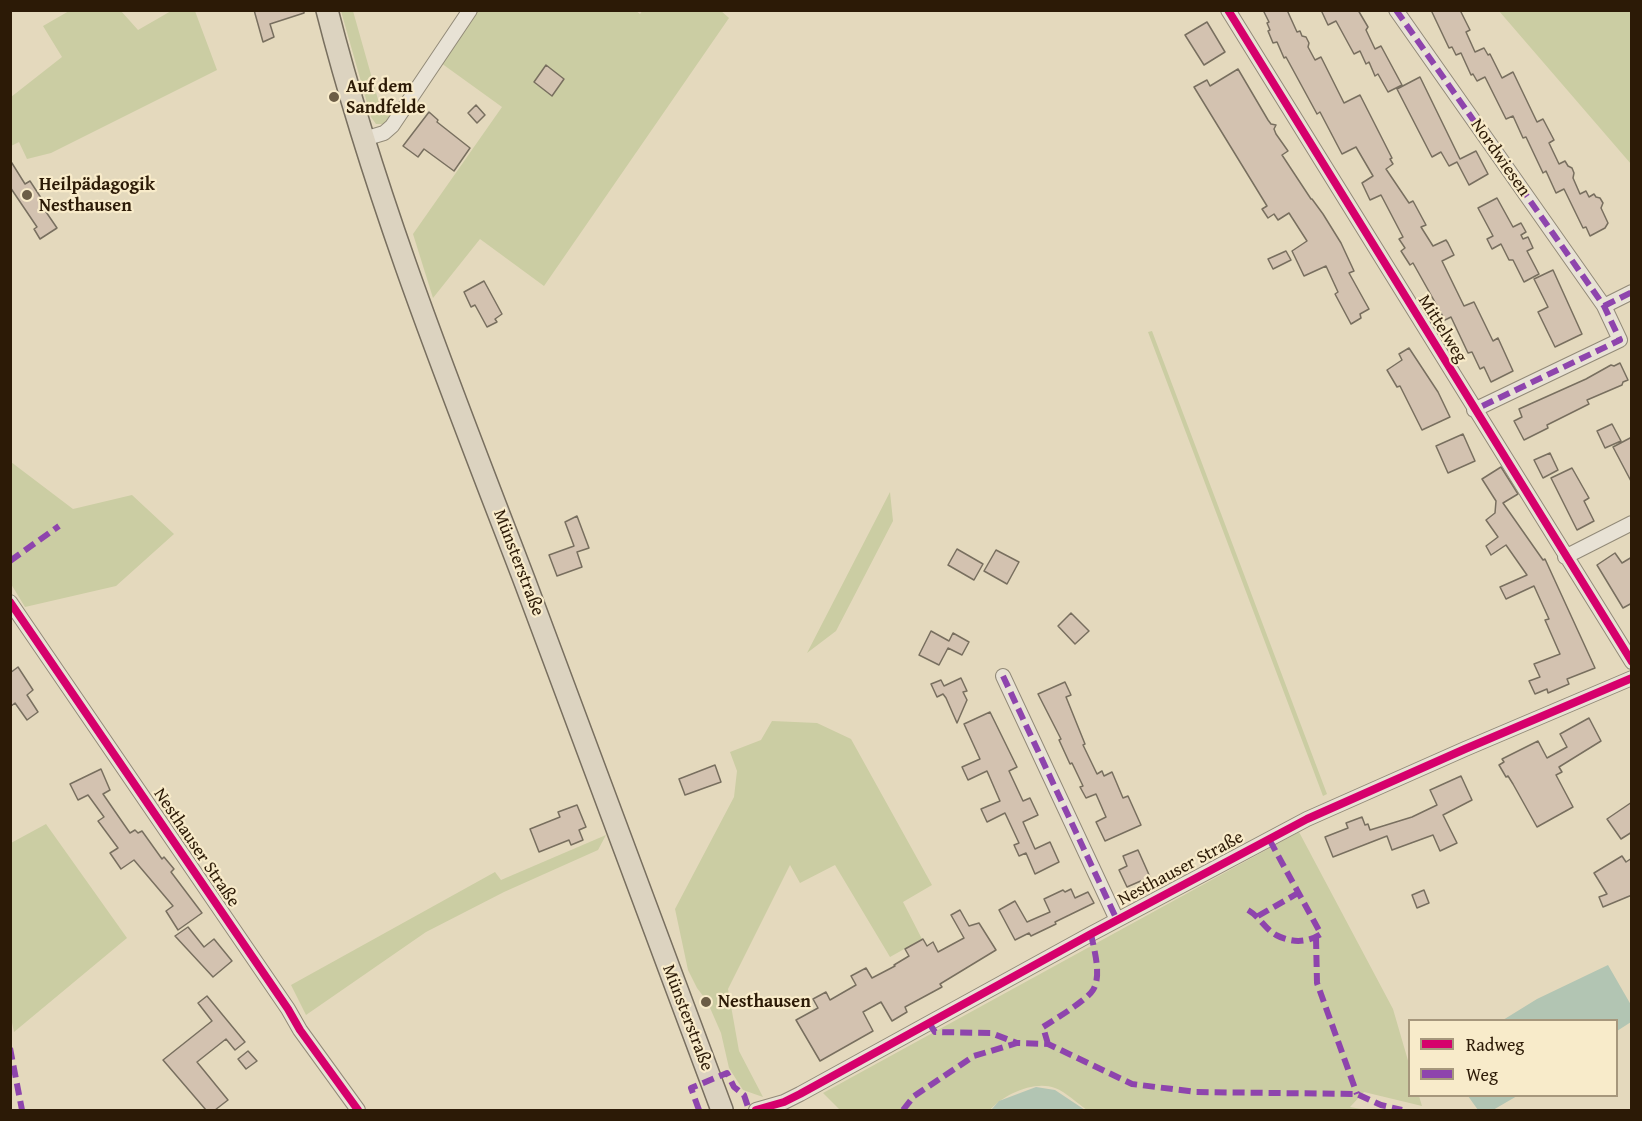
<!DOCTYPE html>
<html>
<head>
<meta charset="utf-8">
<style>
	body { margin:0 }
	#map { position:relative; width:1642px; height:1121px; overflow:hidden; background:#e4d9bd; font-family:"Gentium Book Plus",serif }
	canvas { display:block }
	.frame { position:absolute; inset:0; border:12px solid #2c1a06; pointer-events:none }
	.legend { position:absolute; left:1408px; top:1019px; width:210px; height:78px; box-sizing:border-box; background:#f8ebca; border:2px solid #a6977c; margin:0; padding:8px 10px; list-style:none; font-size:18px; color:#2c1a06 }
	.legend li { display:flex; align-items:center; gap:12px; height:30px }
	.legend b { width:30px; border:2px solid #a6977c }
</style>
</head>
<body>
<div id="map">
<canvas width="1642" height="1121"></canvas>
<div class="frame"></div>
<ul class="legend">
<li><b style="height:8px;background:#d6006c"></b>Radweg</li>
<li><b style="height:8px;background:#8e44ad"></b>Weg</li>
</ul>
</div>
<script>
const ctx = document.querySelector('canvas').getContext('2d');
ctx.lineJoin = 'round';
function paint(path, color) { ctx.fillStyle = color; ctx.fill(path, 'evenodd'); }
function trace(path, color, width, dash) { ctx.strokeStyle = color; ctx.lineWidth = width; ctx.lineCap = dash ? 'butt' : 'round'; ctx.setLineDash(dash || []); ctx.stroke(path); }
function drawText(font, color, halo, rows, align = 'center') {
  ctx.font = font + ' "Gentium Book Plus",serif'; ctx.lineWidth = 4.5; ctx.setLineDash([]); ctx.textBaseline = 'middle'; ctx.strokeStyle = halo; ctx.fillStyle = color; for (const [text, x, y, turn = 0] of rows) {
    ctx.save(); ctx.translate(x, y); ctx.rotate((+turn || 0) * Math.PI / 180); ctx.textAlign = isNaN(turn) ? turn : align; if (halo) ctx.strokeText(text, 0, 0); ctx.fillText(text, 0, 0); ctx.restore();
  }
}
const green = new Path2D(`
	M635 10 640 14 643 10H720L729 18 544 286 480 239 433 298 413 234 502 107 441 63 475 11Z
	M121 11 138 30 171 11H195L217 70 51 153 27 159 19 142 11 146V97L62 57 43 26 69 11Z
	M341 11H353L379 103 395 112 386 124H376L371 117Z
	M1499 11H1631V164Z
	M1152 331 1327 794 1323 796 1148 332Z
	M11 462 73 509 132 495 174 534 116 586 25 607 11 584Z
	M890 492 893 521 836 631 807 653Z
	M772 721 817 723 851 739 932 885 903 902 922 939 890 957 835 865 800 883 790 865 728 989 739 1051 763 1097 743 1090 729 1068 721 1033 707 1001 697 988 688 970 675 909 734 797 737 771 730 752 761 740Z
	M46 824 127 938 14 1032 10 1013 11 843Z
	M1299 832 1393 1009 1409 1064 1410 1096H1419L1422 1106 1364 1092 1350 1107 1367 1110H1087C1078 1104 1066 1092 1055 1088 1034 1080 1003 1095 990 1110H840L823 1093Z
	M606 835 598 850 504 892 426 932 306 1015 291 985 495 872 501 880Z`);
const water = new Path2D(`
	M1608 965 1631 1005V1022L1617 1031 1616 1020H1503L1537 999Z
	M1036 1087 1055 1090 1085 1110H991L999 1101Z
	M1468 1096H1517L1493 1110H1478Z`);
const building = new Path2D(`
	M254 10H304V13L270 24 274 37 263 42Z
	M1263 10H1287L1297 32 1300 31 1302 36 1306 37 1309 43 1308 47 1315 60 1321 57 1344 103 1360 95 1392 158 1390 159 1393 164 1386 169 1409 203 1413 201 1426 225 1421 227 1433 246 1446 240 1448 243 1454 255 1442 261 1464 306 1474 302 1493 341 1498 338 1513 371 1491 382 1484 367 1480 369 1472 352 1468 353 1451 317 1445 320 1413 263 1410 265 1401 251 1405 248 1399 239 1403 237 1381 195 1370 200 1362 183 1373 176 1356 147 1342 154 1320 112 1317 114 1286 57 1284 58 1277 42 1273 43 1268 31 1270 30 1267 23 1269 22Z
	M1321 10H1358L1368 27 1366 30 1375 49 1381 46 1402 85 1388 92 1378 74 1375 76 1369 62 1366 64 1360 51 1354 54 1336 21 1328 25Z
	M1431 10H1460L1470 30 1466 32 1475 52 1484 48 1488 55 1490 54 1502 78 1513 72 1537 122 1543 119 1554 140 1549 143 1559 164 1565 161 1568 166 1572 168 1574 173 1573 178 1580 194 1586 191 1589 197 1594 194 1596 197 1600 198 1603 203 1601 208 1608 223 1605 228 1590 236 1586 227 1583 228 1564 189 1556 193 1546 171 1543 173 1526 137 1523 138 1513 116 1506 119 1485 77 1477 81 1473 74 1471 75 1461 53 1456 55 1452 47 1449 48Z
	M1207 22 1225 52 1204 65 1185 35Z
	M546 65 564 79 552 96 534 82Z
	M1238 69 1268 120 1271 124 1276 125 1274 129 1276 134 1288 151 1282 155 1311 199H1312L1323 214 1341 243 1354 271 1349 273 1369 309 1360 314 1361 318 1351 324 1335 294 1338 292 1326 266 1304 276 1292 251 1307 241 1289 213 1278 220 1274 214 1268 218 1262 209 1267 206 1194 87 1207 80 1210 86Z
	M1420 77 1460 159 1476 151 1488 174 1469 185 1457 162 1449 166 1441 152 1432 157 1397 89Z
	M476 105 485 115 477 123 468 113Z
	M429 112 438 120 437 122 470 148 454 171 424 149 418 157 403 146Z
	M10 160 25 184 30 181 45 204 42 206 57 228 40 239 34 229 37 227 10 187Z
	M1497 198 1513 227 1521 223 1526 232 1521 235 1523 239 1528 237 1533 248 1527 251 1539 274 1524 282 1513 260H1509L1501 244 1492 249 1487 239 1493 236 1478 208Z
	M1286 251 1291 260 1273 269 1268 259Z
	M1553 270 1582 334 1555 347 1538 312 1548 307 1534 279Z
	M484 281 502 314 495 319 497 322 487 327 475 305 471 307 464 292Z
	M1409 348 1438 392 1450 417 1422 430 1400 386 1397 387 1387 370 1402 360 1399 354Z
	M1620 363 1628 380 1623 382 1622 385 1587 400 1589 404 1547 425 1548 428 1524 440 1514 421 1522 417 1519 409 1586 379 1611 365 1614 366Z
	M1612 424 1621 441 1605 448 1597 431Z
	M1463 434 1475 461 1448 473 1436 446Z
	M1632 437V483L1613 447Z
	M1550 453 1558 470 1543 478 1534 460Z
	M1501 467 1518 494 1503 503 1543 560 1545 559 1595 668 1567 679 1569 684 1548 693 1547 689 1535 694 1529 681 1540 677 1534 664 1560 654 1545 620 1549 619 1534 586 1506 599 1500 587 1527 575 1506 545 1491 555 1486 546 1498 537 1486 520 1495 513 1496 501 1482 479Z
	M1572 468 1589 498 1584 501 1594 521 1577 530 1551 478Z
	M577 516 589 548 577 552 582 567 557 576 549 555 574 546 565 522Z
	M957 549 983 564 974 580 948 565Z
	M996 550 1019 562 1007 584 984 571Z
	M1615 553 1622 563 1632 557V603L1623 608 1597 565Z
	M1071 613 1089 631 1075 644 1058 626Z
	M931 631 949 641 953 633 969 642 962 655 948 648 939 665 919 655Z
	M18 667 33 690 27 695 38 712 27 720 15 703 10 707V673Z
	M961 678 967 691 963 692 967 700 957 723 946 698 943 694 937 697 931 684 941 680 944 686Z
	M1065 682 1071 695 1066 697 1085 744 1083 745 1097 774 1102 771 1104 776 1112 772 1123 798 1128 796 1141 825 1105 841 1096 822 1106 817 1096 794 1086 798 1080 787 1083 786 1072 763 1070 764 1059 740 1061 739 1038 694Z
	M990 712 1017 767 1009 771 1023 801 1030 798 1038 815 1023 822 1035 849 1050 842 1059 862 1035 874 1026 853 1019 856 1014 845 1019 843 1005 813 987 822 981 809 1000 801 987 771 968 780 962 767 980 759 964 724Z
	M1589 718 1601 741 1559 767 1562 772 1556 775 1573 807 1537 827 1513 784 1508 776 1506 777 1499 765 1504 762 1502 759 1538 741 1547 758 1567 747 1560 734Z
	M715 765 721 782 685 795 679 779Z
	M101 769 110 790 103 794 114 810 130 833 135 830 138 833 142 831 162 859 164 857 174 869 171 872 202 913 178 930 166 911 173 906 134 860 121 869 110 853 118 848 98 821 104 817 88 795 78 800 70 784Z
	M1461 776 1472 800 1443 815 1457 843 1440 851 1433 835 1392 850 1387 836 1333 857 1325 837 1348 828 1346 823 1362 817 1365 825 1368 824 1370 830 1412 817 1437 805 1430 790Z
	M1632 802V832L1621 839 1607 819Z
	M577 805 586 827 579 830 583 840 571 845 569 840 539 852 530 829 560 817 558 812Z
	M1138 850 1150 877 1127 887 1119 870 1127 866 1123 856Z
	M1622 856 1626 862 1632 858V895L1603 907 1599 897 1607 894 1594 873Z
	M1071 889 1075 898 1088 892 1094 903 1055 922 1056 924 1031 936 1029 933 1015 940 999 910 1015 901 1027 922 1050 912 1044 899 1063 890 1065 892Z
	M1424 890 1429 903 1417 908 1412 895Z
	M960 910 969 926 979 923 996 950 940 984 942 987 905 1007 907 1012 892 1021 881 1002 863 1012 873 1031 820 1061 796 1020 818 1008 813 999 826 992 830 1000 856 985 851 976 866 968 872 978 895 966 894 965 909 956 905 949 923 939 927 946 933 942 938 952 964 938 951 915Z
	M188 927 204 947 214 939 232 961 213 977 175 936Z
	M207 996 245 1042 235 1050 226 1039 197 1062 228 1100 215 1110H206L163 1060 212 1021 198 1003Z
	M248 1051 257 1061 246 1069 238 1059Z`);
const minor = new Path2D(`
	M1228 10 1632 662
	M1396 10 1604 306 1620 340 1474 410
	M364 139 384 133 392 126 470 10
	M1604 306 1632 292
	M1565 557 1632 523
	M10 602 288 1009 300 1030 358 1110
	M1003 676 1117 920
	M756 1110 784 1102 800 1094 1091 934 1307 819 1465 749 1632 678`);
const primary = new Path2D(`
	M327 10C377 206 453 394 525 582 592 758 655 935 722 1110`);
const quiet = new Path2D(`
	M1396 10 1604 306 1620 340 1474 410
	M1604 306 1632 292
	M10 561 59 526
	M1003 676 1117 920
	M1248 910C1260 917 1264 928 1276 935 1291 943 1307 943 1321 934L1269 839
	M1258 916 1298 893
	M1316 937 1317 983 1357 1094
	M929 1023 935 1032 991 1033 1017 1043
	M1048 1044 1043 1027C1054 1020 1087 1000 1093 990 1102 976 1094 949 1091 934
	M10 1048 22 1110
	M699 1110 691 1088 727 1073 734 1087 744 1095 749 1110
	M903 1110 914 1096 974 1056 1017 1043 1048 1044 1132 1084 1196 1092 1357 1094 1381 1105 1402 1110`);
const cycleway = new Path2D(`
	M1228 10 1632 662
	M10 602 288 1009 300 1030 358 1110
	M756 1110 784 1102 800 1094 1091 934 1307 819 1465 749 1632 678`);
const markers = [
	[334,97,6,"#6c5d46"],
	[27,195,6,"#6c5d46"],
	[706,1002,6,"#6c5d46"]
];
const poiNames = [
	["Auf dem",346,87],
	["Sandfelde",346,108],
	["Heilpädagogik",39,185],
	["Nesthausen",39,206],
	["Nesthausen",718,1002]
];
const streetNames = [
	["Nordwiesen",1500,158,55],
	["Mittelweg",1442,329,58],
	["Münsterstraße",518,563,69],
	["Nesthauser Straße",196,848,56],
	["Nesthauser Straße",1181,869,-28],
	["Münsterstraße",687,1018,69]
];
paint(green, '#cbcda3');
paint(water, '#b2c5b3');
paint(building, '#d3c2b0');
trace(building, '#786f5f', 1.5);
trace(minor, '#928a78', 16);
trace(primary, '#786f5f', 24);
trace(minor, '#e8e2d5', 14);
trace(primary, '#dcd3c0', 21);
trace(quiet, '#8e44ad', 6, [12, 6]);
trace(cycleway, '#d6006c', 8);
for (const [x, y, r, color] of markers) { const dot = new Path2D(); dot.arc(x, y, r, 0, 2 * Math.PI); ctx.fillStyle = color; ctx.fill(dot); trace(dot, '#f8ebca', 2); }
drawText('bold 18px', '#2c1a06', '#f8ebca', poiNames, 'left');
drawText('18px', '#2c1a06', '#f8ebca', streetNames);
</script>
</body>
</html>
